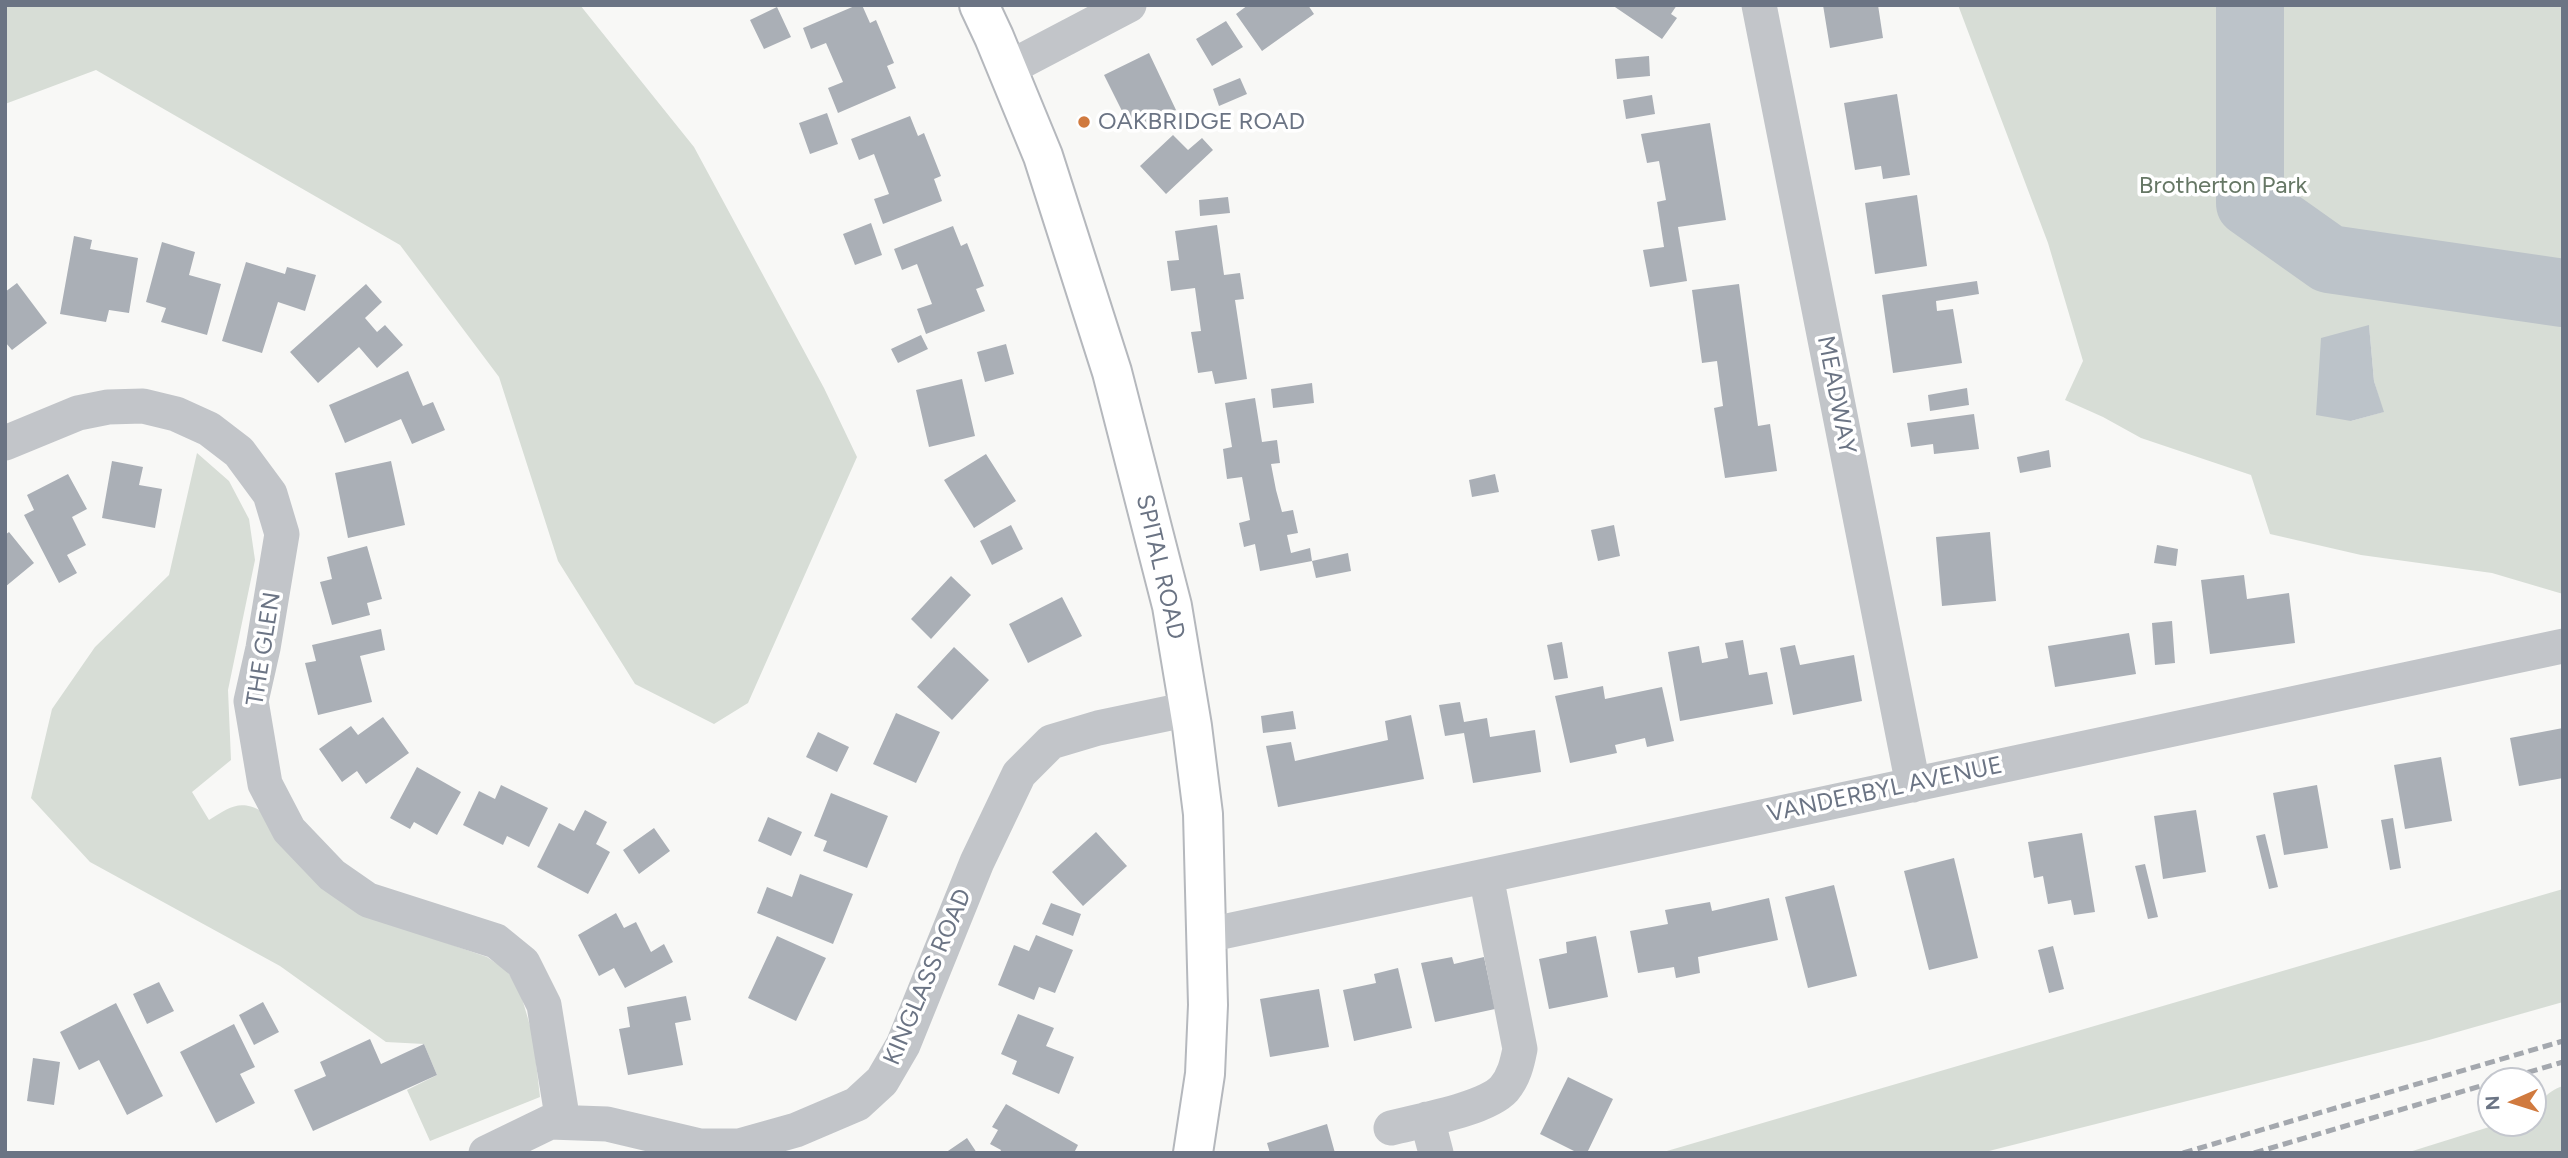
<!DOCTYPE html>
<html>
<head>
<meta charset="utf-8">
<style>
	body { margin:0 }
	#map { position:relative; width:2568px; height:1158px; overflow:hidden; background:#f8f8f6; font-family:Figtree,sans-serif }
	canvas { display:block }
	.frame { position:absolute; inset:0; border:7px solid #6b7484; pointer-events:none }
	.north { position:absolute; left:2477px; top:1067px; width:70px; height:70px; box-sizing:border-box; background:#fff; border:2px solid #c4c7ce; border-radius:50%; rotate:267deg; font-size:19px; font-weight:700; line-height:28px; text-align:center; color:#6b7484 }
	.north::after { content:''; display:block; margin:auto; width:24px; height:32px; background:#d07a3f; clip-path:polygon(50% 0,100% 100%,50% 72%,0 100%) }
</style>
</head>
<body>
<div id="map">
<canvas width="2568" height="1158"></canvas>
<div class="frame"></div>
<div class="north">N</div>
</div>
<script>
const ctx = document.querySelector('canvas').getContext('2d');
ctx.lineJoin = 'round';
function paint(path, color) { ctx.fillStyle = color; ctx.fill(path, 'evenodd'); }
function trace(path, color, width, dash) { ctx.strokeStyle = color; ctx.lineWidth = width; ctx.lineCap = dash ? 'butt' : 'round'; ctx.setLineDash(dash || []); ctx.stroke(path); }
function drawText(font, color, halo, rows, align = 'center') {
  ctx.font = font + ' Figtree,sans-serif'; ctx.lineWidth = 7; ctx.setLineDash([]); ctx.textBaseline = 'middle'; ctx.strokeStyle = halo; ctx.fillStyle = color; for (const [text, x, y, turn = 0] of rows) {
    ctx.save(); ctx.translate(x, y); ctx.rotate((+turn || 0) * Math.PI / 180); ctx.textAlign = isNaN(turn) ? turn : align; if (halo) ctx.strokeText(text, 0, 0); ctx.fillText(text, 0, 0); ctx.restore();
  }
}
const green = new Path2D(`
	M5 5H580L694 147 824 388 857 457 748 703 714 724 635 684 558 561 499 377 400 245 96 70 5 104Z
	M1958 5H2563V594L2492 573 2361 555 2270 534 2251 475 2141 438 2103 417 2065 400 2083 361 2048 243ZM2369 326 2374 381 2383 412 2351 421Z
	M197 453 229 481 249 519 255 560 228 690 231 760 192 792 209 820C229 808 239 799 261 811L386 922 487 957 506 970 519 988 533 1036 540 1097 430 1141 407 1090 437 1075 424 1044 386 1042 280 966 90 862 31 798 52 709 95 647 169 575Z
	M2563 889V1002L2429 1040 1981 1153H1660Z
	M2563 1086V1153H2406L2502 1123H2533C2533 1106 2547 1091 2563 1086Z`);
const water = new Path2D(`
	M2369 325 2374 381 2384 412 2351 421 2316 415 2321 338Z`);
const river = new Path2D(`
	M2250 5V203L2329 259 2563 293`);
const building = new Path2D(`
	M857 5H862L870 23 876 20 894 63 887 66 896 88 838 113 828 88 843 82 826 43 811 49 803 28Z
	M1248 5H1308L1314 14 1262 51 1236 14Z
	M1612 5H1677L1671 14 1677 18 1662 39Z
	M1823 5H1878L1883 38 1830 48Z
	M777 7 791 37 764 49 750 20Z
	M1226 21 1243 47 1212 66 1196 39Z
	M1149 53 1176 110 1132 131 1104 75Z
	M1649 56 1650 76 1617 79 1615 59Z
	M1240 78 1247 94 1219 106 1213 89Z
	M1897 94 1910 175 1883 179 1881 166 1855 170 1844 103Z
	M1652 95 1655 114 1626 119 1623 100Z
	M827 113 838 144 810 154 799 123Z
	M910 116 918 136 924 133 941 176 934 179 942 201 883 224 874 199 889 194 874 154 859 160 851 139Z
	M1710 123 1726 220 1678 227 1687 281 1650 287 1643 250 1664 247 1657 202 1666 200 1659 161 1647 163 1641 134Z
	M1173 135 1188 150 1202 138 1213 150 1166 194 1140 166Z
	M1917 195 1927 266 1875 274 1865 203Z
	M1228 197 1230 213 1200 216 1199 200Z
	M871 223 882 255 855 265 843 234Z
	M1217 225 1224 275 1240 273 1244 299 1235 300 1247 379 1215 384 1212 371 1198 373 1191 332 1201 331 1195 288 1171 291 1167 261 1179 260 1175 231Z
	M953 226 961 246 967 243 984 286 976 289 985 311 926 334 917 309 932 304 917 264 902 270 894 249Z
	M74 236 92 240 90 249 138 258 129 313 109 310 106 322 60 314Z
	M162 242 195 252 189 275 221 284 207 335 161 322 166 308 146 302Z
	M246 262 285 274 287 267 316 275 305 311 278 302 262 353 222 341Z
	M1977 281 1979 294 1936 301 1937 311 1953 309 1962 363 1893 373 1882 295Z
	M17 283 47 323 12 350 5 342V292Z
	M366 284 382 302 365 318 377 332 385 325 403 345 377 368 359 347 318 383 290 352Z
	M1739 284 1758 426 1770 424 1777 471 1725 478 1714 408 1723 406 1717 361 1702 363 1692 290Z
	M921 335 928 349 898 363 891 349Z
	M1006 344 1014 374 985 382 977 352Z
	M408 371 423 406 433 402 445 430 412 444 401 419 345 443 329 405Z
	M962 379 975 436 929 447 916 390Z
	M1312 383 1314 403 1273 408 1271 389Z
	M1967 388 1969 405 1930 411 1928 395Z
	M1255 398 1262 442 1277 440 1280 463 1271 464 1276 490 1282 512 1293 510 1298 533 1287 535 1291 553 1310 548 1312 561 1260 571 1255 544 1244 547 1239 523 1250 520 1242 477 1227 479 1223 449 1232 447 1225 403Z
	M1974 414 1979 449 1934 454 1933 444 1911 447 1907 423Z
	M2049 450 2051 467 2020 473 2017 457Z
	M986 454 1016 501 974 528 944 480Z
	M112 461 143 467 139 485 162 489 155 528 102 518Z
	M391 461 405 525 348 538 335 473Z
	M68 474 87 509 72 517 86 545 67 555 77 573 59 583 24 515 34 510 27 495Z
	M1495 474 1499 492 1472 497 1469 480Z
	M1011 525 1023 549 992 565 980 541Z
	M1614 525 1620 556 1598 561 1591 530Z
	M9 532 34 563 5 587V535Z
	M1990 532 1996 601 1942 606 1936 537Z
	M2157 545 2178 549 2176 566 2154 563Z
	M367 546 382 599 367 603 370 615 332 625 320 582 332 579 327 557Z
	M1348 553 1351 571 1316 578 1312 561Z
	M2244 575 2247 599 2289 593 2295 643 2210 654 2201 580Z
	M951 576 971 595 931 639 911 619Z
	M1062 597 1082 636 1028 663 1009 624Z
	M2172 621 2175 663 2155 665 2152 623Z
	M381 629 385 650 360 656 372 702 318 715 305 663 316 661 312 645Z
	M2129 633 2136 674 2055 687 2048 646Z
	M1743 640 1749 675 1767 672 1773 704 1680 721 1668 652 1699 646 1702 663 1728 658 1725 643Z
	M1562 642 1568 678 1554 680 1547 645Z
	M1795 645 1800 665 1854 655 1862 701 1793 715 1780 648Z
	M954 647 989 680 952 720 917 687Z
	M1603 686 1605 699 1662 687 1674 741 1647 747 1645 738 1615 745 1617 753 1570 763 1555 696Z
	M1460 702 1464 722 1487 718 1490 737 1535 730 1541 772 1473 783 1464 733 1445 736 1439 705Z
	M1293 711 1296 729 1263 733 1261 716Z
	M896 713 940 732 916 783 873 764Z
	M1411 715 1424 779 1278 807 1266 746 1291 742 1295 761 1388 740 1385 721Z
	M383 717 409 753 366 784 357 771 342 782 319 749 351 726 358 735Z
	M2563 728V778L2519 786 2510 738Z
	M818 732 849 747 837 772 806 757Z
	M2441 757 2452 821 2405 829 2394 765Z
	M417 767 461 792 437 835 414 822 410 829 390 818Z
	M501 785 548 808 529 847 507 836 503 845 463 825 479 791 495 799Z
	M2317 785 2328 848 2284 855 2273 793Z
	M831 793 888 816 867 868 823 851 827 841 814 836Z
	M585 810 607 822 596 844 610 852 588 894 537 867 559 823 574 831Z
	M2196 810 2206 872 2163 879 2154 816Z
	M768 817 802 832 791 856 758 841Z
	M2393 818 2401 868 2390 870 2381 820Z
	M654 828 670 851 639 874 623 850Z
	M1096 832 1127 866 1083 906 1052 872Z
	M2082 833 2095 912 2074 915 2071 900 2048 904 2043 876 2034 878 2028 842Z
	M2265 834 2278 887 2269 889 2256 836Z
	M1954 858 1978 958 1929 970 1904 871Z
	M2145 864 2158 917 2148 919 2135 866Z
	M800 874 853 894 833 944 757 913 767 887 792 897Z
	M1834 885 1857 976 1808 988 1785 897Z
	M1769 898 1778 940 1698 957 1700 973 1676 978 1674 967 1638 973 1630 931 1668 924 1665 910 1710 902 1712 911Z
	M1051 903 1081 914 1073 936 1042 924Z
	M616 913 624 928 636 922 651 952 664 944 673 962 625 988 614 968 599 976 578 935Z
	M1036 935 1073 950 1055 993 1039 987 1034 1000 998 985 1014 945 1029 951Z
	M777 936 826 958 796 1021 748 998Z
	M1596 936 1608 997 1549 1009 1539 959 1567 953 1566 942Z
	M2053 946 2064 989 2049 993 2038 950Z
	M1452 957 1454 964 1484 957 1495 1009 1435 1022 1421 963Z
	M1398 968 1412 1028 1354 1041 1343 990 1376 983 1374 974Z
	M159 982 174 1011 147 1024 133 994Z
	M1319 989 1329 1047 1270 1057 1260 999Z
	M686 996 691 1020 675 1023 683 1065 628 1075 619 1029 630 1027 627 1007Z
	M263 1002 279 1032 254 1045 239 1015Z
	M116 1003 163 1096 127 1115 99 1060 79 1070 60 1032Z
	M1018 1014 1054 1028 1046 1046 1074 1057 1059 1094 1012 1074 1017 1061 1001 1054Z
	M234 1024 255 1067 240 1074 255 1103 216 1123 180 1052Z
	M370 1039 381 1064 424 1044 437 1075 313 1131 294 1090 326 1076 320 1062Z
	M33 1058 60 1062 54 1105 27 1101Z
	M1568 1077 1613 1099 1587 1153H1578L1540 1134Z
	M1006 1104 1078 1145 1074 1153H1000L1001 1150 990 1144 998 1130 992 1127Z
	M1327 1124 1335 1153H1270L1267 1143Z
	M967 1138 977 1153H945Z`);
const minor = new Path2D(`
	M1759 5 1913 785
	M1007 69 1129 5
	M5 443 78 413 108 407 143 406 176 414 209 429 239 452 270 494 282 534 263 648 251 701 265 784 289 830 332 875 368 900 496 941 523 963 544 1005 563 1122
	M1208 935 2563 646
	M1427 1119 1436 1153
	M1391 1128C1418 1121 1486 1109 1504 1089 1514 1077 1517 1064 1520 1049L1486 876
	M486 1153 550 1122 607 1124 700 1146H739L796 1130 857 1104 882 1081 903 1045 977 862 1019 774 1051 742 1098 728 1189 709`);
const secondary = new Path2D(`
	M979 5 994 37 1043 156 1112 372 1172 606 1192 726 1203 814 1208 1005 1205 1074 1193 1153`);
const rail = new Path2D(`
	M2499 1081 2563 1062
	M2183 1153 2563 1041
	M2254 1153 2491 1083`);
const markers = [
	[1084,122,7,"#d07a3f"]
];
const poiNames = [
	["OAKBRIDGE ROAD",1098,122]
];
const parkNames = [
	["Brotherton Park",2223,186]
];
const streetNames = [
	["MEADWAY",1836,395,79],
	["SPITAL ROAD",1160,567,77],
	["THE GLEN",264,649,-81],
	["VANDERBYL AVENUE",1885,790,-12],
	["KINGLASS ROAD",928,977,-67]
];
paint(green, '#d7ddd6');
paint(water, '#bcc3c9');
trace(river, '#bcc3c9', 68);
paint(building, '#aaafb6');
trace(secondary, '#b5b8bd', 42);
trace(minor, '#c2c5c9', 35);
trace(secondary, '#fff', 38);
trace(rail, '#a4a8ae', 5, [10, 5]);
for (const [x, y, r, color] of markers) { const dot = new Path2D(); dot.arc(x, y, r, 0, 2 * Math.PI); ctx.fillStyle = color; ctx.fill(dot); trace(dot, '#fff', 2.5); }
drawText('24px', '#6b7484', '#fff', poiNames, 'left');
drawText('24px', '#667765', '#fff', parkNames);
drawText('24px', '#6b7484', '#fff', streetNames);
</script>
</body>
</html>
